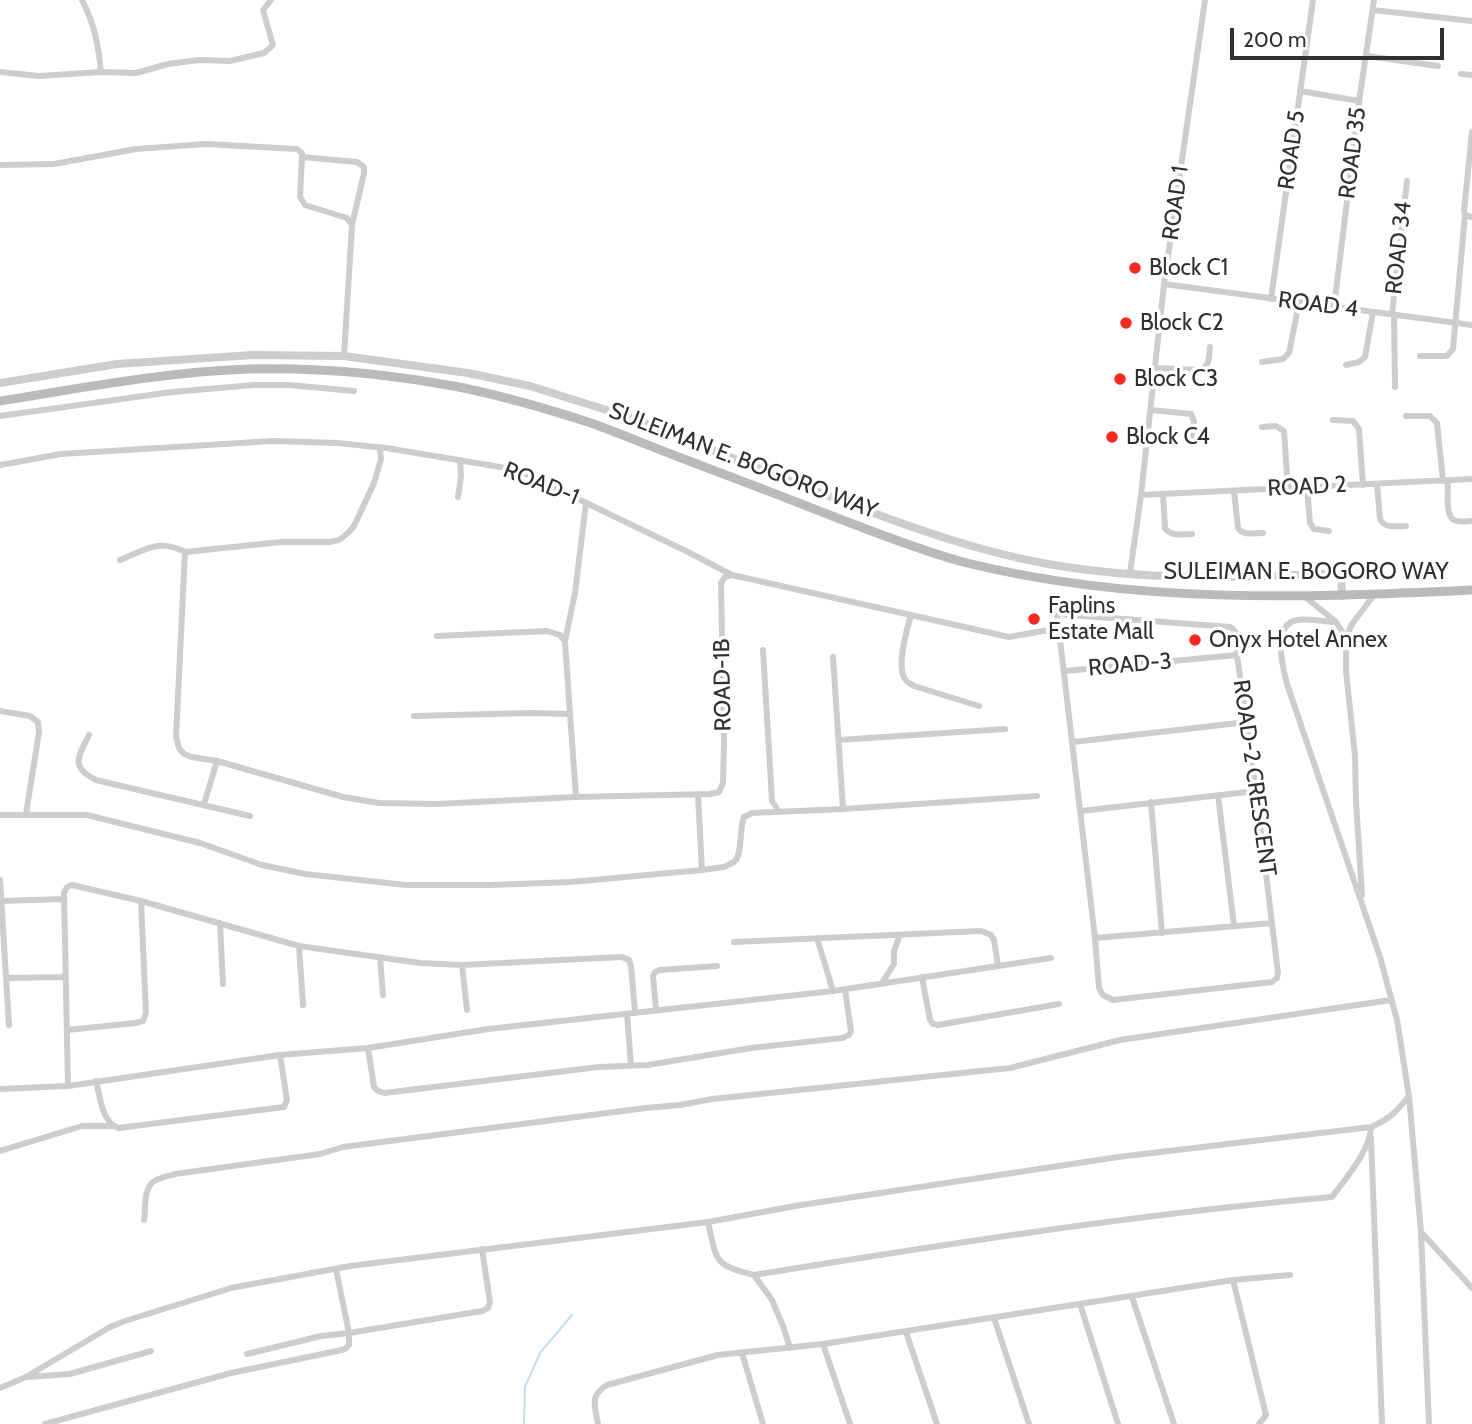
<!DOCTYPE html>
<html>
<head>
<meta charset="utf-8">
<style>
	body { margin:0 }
	#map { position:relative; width:1472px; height:1424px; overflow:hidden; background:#fff; font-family:Cabin,sans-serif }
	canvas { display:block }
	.scale { position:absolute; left:1230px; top:28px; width:214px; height:32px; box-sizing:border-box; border:4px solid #303030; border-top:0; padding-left:9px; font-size:21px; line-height:24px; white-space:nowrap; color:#303030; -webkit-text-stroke:5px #fff; paint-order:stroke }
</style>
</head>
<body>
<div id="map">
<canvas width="1472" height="1424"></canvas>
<div class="scale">200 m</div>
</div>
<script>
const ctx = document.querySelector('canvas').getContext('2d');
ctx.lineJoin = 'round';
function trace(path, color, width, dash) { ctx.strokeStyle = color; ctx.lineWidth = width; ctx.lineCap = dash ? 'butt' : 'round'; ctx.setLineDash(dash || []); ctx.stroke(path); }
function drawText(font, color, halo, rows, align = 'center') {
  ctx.font = font + ' Cabin,sans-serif'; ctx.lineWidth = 7; ctx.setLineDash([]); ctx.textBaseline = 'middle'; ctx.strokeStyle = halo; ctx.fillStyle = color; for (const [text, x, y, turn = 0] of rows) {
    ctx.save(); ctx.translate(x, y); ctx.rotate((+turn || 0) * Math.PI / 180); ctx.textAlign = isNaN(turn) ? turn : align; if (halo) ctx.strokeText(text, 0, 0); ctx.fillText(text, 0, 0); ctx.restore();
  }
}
const stream = new Path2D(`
	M524 1424 525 1387 540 1353 572 1315`);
const minor = new Path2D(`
	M82 0C95 26 98 43 101 72
	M1373 10 1472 21
	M1367 56 1438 66
	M0 72 39 76 101 72 136 73 168 64 199 60 230 61 264 53 273 45 263 10 271 0
	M1461 74 1472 75
	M1300 91 1359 101
	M1472 132 1464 211 1465 215 1472 217
	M302 157 357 162 364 167V173L352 225 344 356
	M0 165 54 164 136 149 206 144 297 149 302 153V157L300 197 305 205 347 218 352 225
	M1164 284 1472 325
	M1271 299 1313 0
	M1334 307 1360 95 1374 0
	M1392 314 1407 181
	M1394 315 1395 387
	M1420 356H1447L1453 349 1465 215
	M1262 362 1283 359 1289 353 1299 303
	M1346 365 1359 362 1365 357 1373 312
	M1155 368 1200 370C1210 367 1209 356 1210 347
	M1151 410 1191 414 1194 421 1191 439
	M0 416 172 392 254 385H289L354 391
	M1406 416H1430L1437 423 1443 481
	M1333 420 1353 421 1359 429 1363 485
	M1262 427 1276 426 1284 431 1288 488
	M0 465 61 454 273 441 337 443 386 448 506 468 526 474 688 552 732 575 1009 637 1060 628
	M1448 481C1448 490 1445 516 1454 520 1459 523 1467 521 1472 521
	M1377 484 1380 519C1385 529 1396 526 1406 526
	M1307 487 1310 523 1314 529 1329 531
	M1234 491 1238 528C1243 536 1254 533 1263 533
	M1163 494 1165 528C1171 537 1182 534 1192 534
	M1141 495 1472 479
	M458 497 461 476 460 460
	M185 552 176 737 179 748 184 754 192 757 217 761 343 797 379 803 436 804 576 797 710 794 719 792 723 783 724 742 721 583 725 577 732 575
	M120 560C145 550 159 538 185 552L281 542H329L339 540 348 533 354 526 374 483 381 459 380 449
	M1130 573 1141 495 1164 284 1205 0
	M1304 596 1336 622 1346 638V671L1355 756 1356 801 1362 895
	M1057 599V614L1095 938 1099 988 1103 995 1113 1000 1272 982 1277 978 1278 973 1256 791 1237 655C1237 645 1240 632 1230 627L1057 614
	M911 615C907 629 896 665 905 679 907 683 910 683 914 686L979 706
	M1336 622C1325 622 1307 618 1297 620 1271 625 1283 668 1287 684L1380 957 1397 1020 1409 1096 1421 1232 1472 1288
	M437 636 547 631 560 635 565 641 570 714
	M1346 638 1352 624 1374 595
	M565 641 575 593 586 503
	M763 650 772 801 779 812
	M833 657 843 809
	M1065 671 1237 655
	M0 711 30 716 38 722 39 732 26 814
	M414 716 531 713 570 714 576 797
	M89 735C78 757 70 767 96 780L250 816
	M839 740 1005 729
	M1073 742 1247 722
	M698 795 702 870
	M1218 795 1234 926
	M1151 802 1162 933
	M204 804 217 761
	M1081 811 1256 791
	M0 815H87L200 843 262 865 305 874 406 885H491L571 882 702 870 724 867C724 867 734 862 734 862 743 855 739 828 744 817L752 813 843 809 1037 796
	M0 880 9 1025
	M1 901 64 899
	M220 923 223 984
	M817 938 833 991
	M1095 938 1272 923
	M734 942 981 931 991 935 994 940 998 966
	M299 946 303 1005
	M380 957 383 995
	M462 965 467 1010
	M922 977 930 1020 933 1024 938 1025 1059 1004
	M7 978 66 977
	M882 983 894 964V951L900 935
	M656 1010 653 976 655 972 660 970 717 966
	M627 1014 631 1065
	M67 1030 136 1023 143 1021 146 1013 141 901
	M368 1048 374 1087 378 1091 384 1093 599 1067 648 1065 751 1048 842 1038 849 1035 851 1031 845 989
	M96 1081C100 1096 102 1124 119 1128L284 1107 287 1100 280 1055
	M68 1086 64 893 67 887 72 885 141 901 299 946 420 963 462 965 622 957 629 960 631 966 635 1013
	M0 1089 68 1086 280 1055 368 1048 488 1029 833 991 1051 958
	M1371 1138 1382 1424
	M0 1151 82 1126H112
	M144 1220C146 1209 143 1190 153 1182 158 1178 169 1176 175 1174L320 1154 343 1147 646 1108 680 1105 712 1099 1010 1068 1120 1040 1391 1000
	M708 1222C717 1261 713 1265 754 1275 946 1244 1138 1214 1332 1197 1346 1178 1370 1151 1371 1127 1390 1119 1397 1111 1409 1096
	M1421 1232 1429 1424
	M754 1275 772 1300 783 1326 790 1348
	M1233 1280 1266 1415 1259 1424
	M1132 1297 1174 1424
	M1080 1304 1118 1424
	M994 1318 1029 1424
	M906 1332 937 1424
	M823 1344 850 1424
	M742 1353 763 1424
	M247 1354 321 1336 349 1333 336 1269
	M28 1377 70 1374 151 1351
	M0 1388 26 1377 110 1327 125 1321 231 1288 350 1266 708 1222 801 1205 1118 1157 1371 1127
	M45 1424 231 1373 337 1351 345 1349 349 1345V1333L482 1311 488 1308 490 1302 482 1249
	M598 1424C595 1406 589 1396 607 1385L718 1355 823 1344 1233 1280 1290 1275`);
const tertiary = new Path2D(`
	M0 383 117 364 253 355 344 356 468 373 530 386 632 418C706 447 780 478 855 506 918 530 981 552 1048 564 1143 581 1245 578 1341 573L1342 596`);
const secondary = new Path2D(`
	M0 401C82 388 165 372 248 369 318 367 390 374 459 387 503 396 548 409 591 423 619 433 647 445 676 456 732 477 789 499 845 521 885 536 925 552 967 563 1133 604 1303 598 1472 590`);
const markers = [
	[1135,268,7,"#f62a23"],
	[1126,323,7,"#f62a23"],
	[1120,379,7,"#f62a23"],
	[1112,437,7,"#f62a23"],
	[1034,619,7,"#f62a23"],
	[1195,640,7,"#f62a23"]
];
const streetNames = [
	["ROAD 5",1292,150,-82],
	["ROAD 35",1353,153,-83],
	["ROAD 1",1176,203,-82],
	["ROAD 34",1399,248,-84],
	["ROAD 4",1318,305,7],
	["SULEIMAN E. BOGORO WAY",743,461,21],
	["ROAD-1",541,484,22],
	["ROAD 2",1307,487,-3],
	["SULEIMAN E. BOGORO WAY",1306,572],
	["ROAD-3",1130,665,-5],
	["ROAD-1B",723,685,-91],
	["ROAD-2 CRESCENT",1254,778,82]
];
const poiNames = [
	["Block C1",1149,268],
	["Block C2",1140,323],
	["Block C3",1134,379],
	["Block C4",1126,437],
	["Faplins",1048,606],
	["Estate Mall",1048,632],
	["Onyx Hotel Annex",1209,640]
];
trace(stream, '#c7dcef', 2);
trace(minor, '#cdcdcd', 6);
trace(tertiary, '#cdcdcd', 8);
trace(secondary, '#bababa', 9);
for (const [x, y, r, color] of markers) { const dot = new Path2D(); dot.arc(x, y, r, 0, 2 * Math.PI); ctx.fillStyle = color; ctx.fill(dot); trace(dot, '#fff', 2.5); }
drawText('23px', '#303030', '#fff', streetNames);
drawText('23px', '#303030', '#fff', poiNames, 'left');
</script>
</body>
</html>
